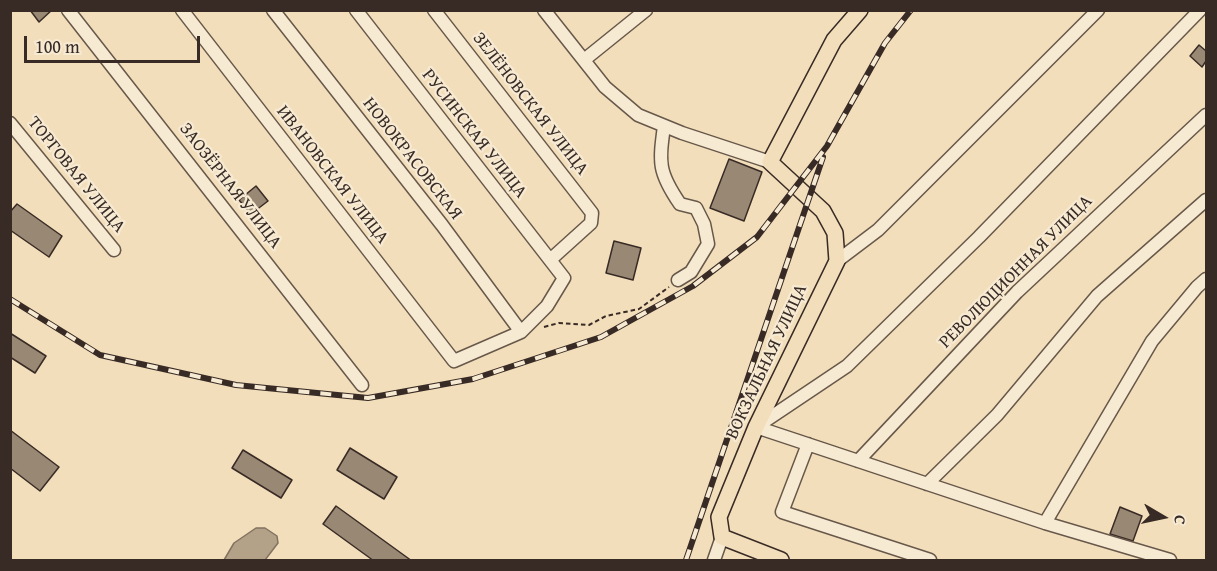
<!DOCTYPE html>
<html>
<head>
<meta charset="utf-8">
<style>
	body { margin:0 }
	#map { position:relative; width:1217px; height:571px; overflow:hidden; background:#f3debb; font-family:"Gentium Book Plus",serif }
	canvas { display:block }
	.frame { position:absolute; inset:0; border:12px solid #382b25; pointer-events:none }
	.north { position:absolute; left:1133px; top:487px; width:60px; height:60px; -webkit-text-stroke:4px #f7ead3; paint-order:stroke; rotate:99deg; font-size:16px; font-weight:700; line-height:24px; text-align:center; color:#382b25 }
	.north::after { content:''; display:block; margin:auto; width:21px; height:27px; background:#382b25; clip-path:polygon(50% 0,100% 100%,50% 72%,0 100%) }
	.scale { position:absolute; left:24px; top:36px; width:176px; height:27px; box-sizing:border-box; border:3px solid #382b25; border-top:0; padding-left:8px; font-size:18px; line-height:21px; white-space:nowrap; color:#382b25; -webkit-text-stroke:4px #f7ead3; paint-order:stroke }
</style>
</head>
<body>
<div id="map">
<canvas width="1217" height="571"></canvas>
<div class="frame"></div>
<div class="north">С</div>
<div class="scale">100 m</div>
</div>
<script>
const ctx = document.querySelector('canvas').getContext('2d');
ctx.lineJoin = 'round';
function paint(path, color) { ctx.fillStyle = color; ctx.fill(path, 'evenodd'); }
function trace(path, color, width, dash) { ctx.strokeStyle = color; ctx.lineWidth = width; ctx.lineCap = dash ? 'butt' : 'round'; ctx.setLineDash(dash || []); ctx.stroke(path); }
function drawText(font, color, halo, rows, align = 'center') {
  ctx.font = font + ' "Gentium Book Plus",serif'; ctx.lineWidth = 4.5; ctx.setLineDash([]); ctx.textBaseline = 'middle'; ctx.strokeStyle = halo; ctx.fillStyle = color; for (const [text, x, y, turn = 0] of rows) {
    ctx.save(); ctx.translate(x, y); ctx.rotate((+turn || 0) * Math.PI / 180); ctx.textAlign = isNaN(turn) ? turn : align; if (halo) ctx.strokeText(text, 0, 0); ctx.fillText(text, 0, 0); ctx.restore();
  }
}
const water = new Path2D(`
	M256 528H265L277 536 278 543 265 560H224L234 543Z`);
const building = new Path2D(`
	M30 10H52L39 22Z
	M1199 45 1206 51V61L1202 67 1190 56Z
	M729 159 762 172 744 221 710 208Z
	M256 186 268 201 251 214 239 200Z
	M17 204 62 236 49 257 10 230V212Z
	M614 241 641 248 633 280 606 273Z
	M10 333 46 356 35 373 10 357Z
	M10 430 59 467 40 491 10 468Z
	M350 448 397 477 384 499 337 470Z
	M243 450 292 480 281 498 232 468Z
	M336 506 412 561H374L323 524Z
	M1120 507 1142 516 1133 541 1110 534Z`);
const path = new Path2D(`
	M544 327 559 323 589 325 606 316 639 309 669 287`);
const minor = new Path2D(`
	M68 10 362 385
	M182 10 454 361 521 332 547 306 564 278 356 10
	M273 10 442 225 521 332
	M434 10 592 213 591 223 550 260
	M544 10 605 87 638 115 682 133 770 162
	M584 60 646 10
	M10 123 114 250
	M664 126C659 163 658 172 680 204L696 208 704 224 708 244 691 272 678 280
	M837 261 878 230 1098 10
	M756 427 847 366 979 237 1200 10
	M756 427 1045 523 1170 560
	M808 444 782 512 930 560
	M858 461 1017 292 1206 115
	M927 484 997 415 1097 296 1206 200
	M1045 523 1152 341 1197 287 1206 279
	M714 560 722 537`);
const major = new Path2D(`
	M781 560 722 537 719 517 756 427 837 261 835 233 823 211 770 162 834 40 860 10`);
const rail = new Path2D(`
	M10 299 100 355 236 385 368 398 473 379 601 337 693 286 757 237 827 146 885 43 911 10
	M686 560 823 157`);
const streetNames = [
	["ЗЕЛЁНОВСКАЯ УЛИЦА",530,104,52],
	["РУСИНСКАЯ УЛИЦА",474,134,52],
	["НОВОКРАСОВСКАЯ",412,159,52],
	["ТОРГОВАЯ УЛИЦА",76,175,51],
	["ИВАНОВСКАЯ УЛИЦА",332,175,52],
	["ЗАОЗЁРНАЯ УЛИЦА",230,186,52],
	["РЕВОЛЮЦИОННАЯ УЛИЦА",1016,272,-45],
	["ВОКЗАЛЬНАЯ УЛИЦА",767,362,-65]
];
paint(water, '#b3a188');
trace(water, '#827260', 1.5);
paint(building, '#998873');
trace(building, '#382b25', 1.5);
trace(minor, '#67584a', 15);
trace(major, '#382b25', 18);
trace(path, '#382b25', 2, [4.5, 3]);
trace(minor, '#f7ead3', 12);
trace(major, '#f3debb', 15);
trace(rail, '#382b25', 6);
trace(rail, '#f7ead3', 4, [11]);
drawText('18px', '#382b25', '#f7ead3', streetNames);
</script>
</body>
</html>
